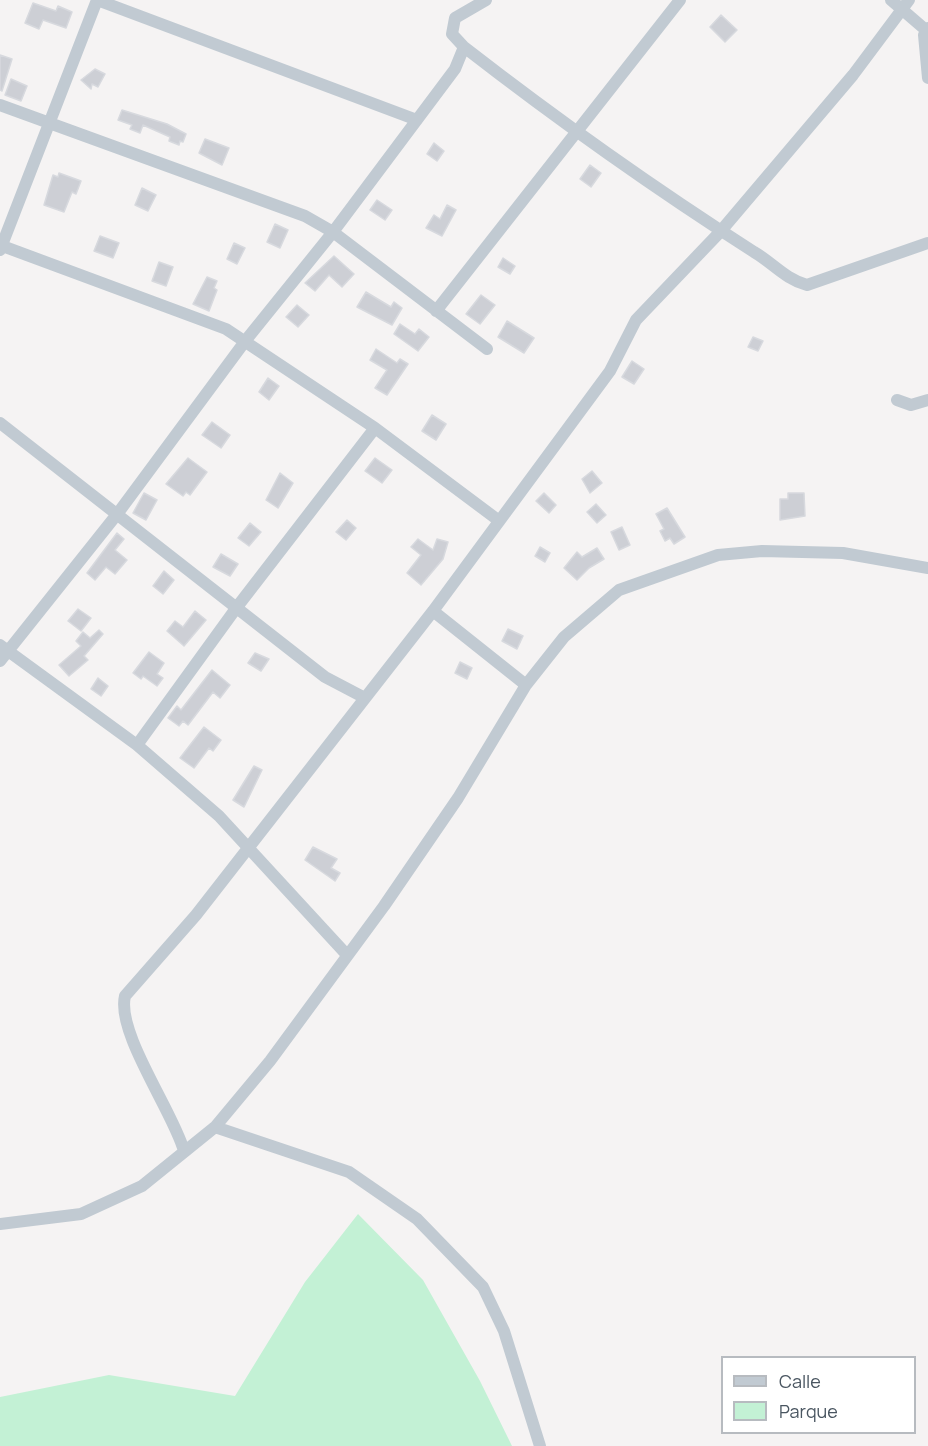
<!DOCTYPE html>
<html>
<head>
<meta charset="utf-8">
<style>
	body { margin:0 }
	#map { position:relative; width:928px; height:1446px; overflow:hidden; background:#f5f3f3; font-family:Manrope,sans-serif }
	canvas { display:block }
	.legend { position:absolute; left:721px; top:1356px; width:195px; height:78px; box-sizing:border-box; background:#fff; border:2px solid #b7bbc0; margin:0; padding:8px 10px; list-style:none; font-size:18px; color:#4a5661 }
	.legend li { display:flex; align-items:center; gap:12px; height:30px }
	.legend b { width:30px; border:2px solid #b7bbc0 }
</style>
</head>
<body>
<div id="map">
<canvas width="928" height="1446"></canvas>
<ul class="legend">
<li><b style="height:8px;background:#c1cad2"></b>Calle</li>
<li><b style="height:16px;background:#c3f1d5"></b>Parque</li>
</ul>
</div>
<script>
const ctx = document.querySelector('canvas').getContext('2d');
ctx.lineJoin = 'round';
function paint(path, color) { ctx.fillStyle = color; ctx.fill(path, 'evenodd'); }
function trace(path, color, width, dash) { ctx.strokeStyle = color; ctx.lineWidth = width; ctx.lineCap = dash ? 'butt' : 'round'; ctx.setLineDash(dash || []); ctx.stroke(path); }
const green = new Path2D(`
	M358 1214 423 1280 480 1381 512 1446H0V1397L109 1375 235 1396 305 1282Z`);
const building = new Path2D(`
	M33 3 56 11 58 6 72 12 66 28 43 20 39 29 25 23Z
	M721 15 737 30 725 42 710 27Z
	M0 55 12 59 2 91 0 90Z
	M95 69 105 74 98 87 92 84 91 89 81 80Z
	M11 79 27 86 21 101 5 95Z
	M122 110 167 124 186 134 183 142 180 141 179 145 169 141 170 137 143 125 140 133 130 129 132 125 118 120Z
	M205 139 229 148 222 165 199 153Z
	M434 143 444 151 437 161 427 154Z
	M590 165 601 173 591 187 580 179Z
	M59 173 81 181 76 194 72 192 64 212 44 205 53 175 58 177Z
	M142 188 156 195 148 211 135 205Z
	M377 200 392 210 385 220 370 210Z
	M447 205 456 210 442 236 426 228 434 215 440 219Z
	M275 224 288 230 280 248 267 242Z
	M100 236 119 243 113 258 94 251Z
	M234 243 245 248 237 264 227 259Z
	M334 256 354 274 342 287 329 275 315 291 305 283Z
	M503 258 515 266 510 274 498 267Z
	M159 262 173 267 166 286 152 281Z
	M207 277 217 281 214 288 217 290 209 311 193 304Z
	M366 292 391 307 394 302 402 308 392 325 357 307Z
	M481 295 495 305 480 324 466 314Z
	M297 305 309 315 298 327 286 317Z
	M507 321 534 338 524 353 498 337Z
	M400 324 415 334 419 329 429 337 418 351 394 334Z
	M753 337 763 341 758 351 748 347Z
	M376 349 397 363 400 359 408 364 387 395 375 388 387 370 370 360Z
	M632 361 644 369 634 384 622 377Z
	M268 378 279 386 269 400 259 392Z
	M432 415 446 424 436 440 422 431Z
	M212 422 230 435 221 448 202 435Z
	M188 458 207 472 190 495 186 492 183 496 166 484Z
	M375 458 392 470 382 483 365 471Z
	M592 471 602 483 590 493 582 479Z
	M280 473 293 483 278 508 266 500Z
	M144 493 157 500 146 520 133 513Z
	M544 493 556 505 549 513 536 501Z
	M788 493H804L805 516 780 520V499H788Z
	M596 504 606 515 597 523 587 512Z
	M667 508 685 537 674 544 670 538 665 541 660 531 664 529 656 514Z
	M347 520 356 528 346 540 336 532Z
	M250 523 261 532 249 546 238 538Z
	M622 527 630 545 619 550 611 532Z
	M117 533 124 539 115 550 127 560 115 574 106 567 95 580 87 573Z
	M418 539 433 550 437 539 448 542 443 559 421 585 407 573 421 555 411 547Z
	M540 547 550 553 545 562 535 556Z
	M597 548 604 559 589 568 577 580 564 568 577 552 582 557Z
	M221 554 238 564 230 576 213 567Z
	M164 571 174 580 163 594 153 586Z
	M78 609 91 618 81 631 68 621Z
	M195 611 206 620 184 646 167 631 175 621 183 627Z
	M508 629 523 636 517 649 502 641Z
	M99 630 103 634 84 656 88 660 69 676 59 665 81 646 76 641 83 632 90 638Z
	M149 652 164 663 157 674 163 678 157 686 143 676 141 679 133 673Z
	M255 653 269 659 261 671 248 663Z
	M460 662 472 668 467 679 455 673Z
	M212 670 230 685 220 698 213 692 188 725 183 721 179 726 168 718 177 706 181 710Z
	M98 678 108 686 101 696 91 689Z
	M204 727 221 740 213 751 209 748 194 768 180 758Z
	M254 766 262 770 244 807 233 800Z
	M313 847 337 859 331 868 340 873 335 881 305 860Z`);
const minor = new Path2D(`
	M97 0 417 120
	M486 0 455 18 452 34 464 47C558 120 654 188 754 252 773 263 785 279 807 285L928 243
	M891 0 927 31
	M928 28 924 35 928 78
	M0 105 305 216 333 232 487 349
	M0 245 226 329 375 428 498 520
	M0 250 97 0
	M436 311 680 0
	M897 400 911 405 928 400
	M0 423 325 677 365 698
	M433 611 526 685
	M0 645 137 745 219 816 347 955
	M0 661 118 513 246 340 333 232 455 69 464 47
	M137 745 237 607 375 428
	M215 1127 349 1172 417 1219 483 1287 504 1331 540 1446
	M184 1151C174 1113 116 1033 125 996L196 915 433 611 610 371 636 320 720 232 853 75 909 0
	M0 1224 81 1214 142 1186 215 1127 270 1061 384 906 458 798 526 685 564 637 619 590 718 555 762 551 843 553 928 568`);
paint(green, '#c3f1d5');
paint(building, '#cdcfd5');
trace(building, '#d7d9de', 1.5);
trace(minor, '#c1cad2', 12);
</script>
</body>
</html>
